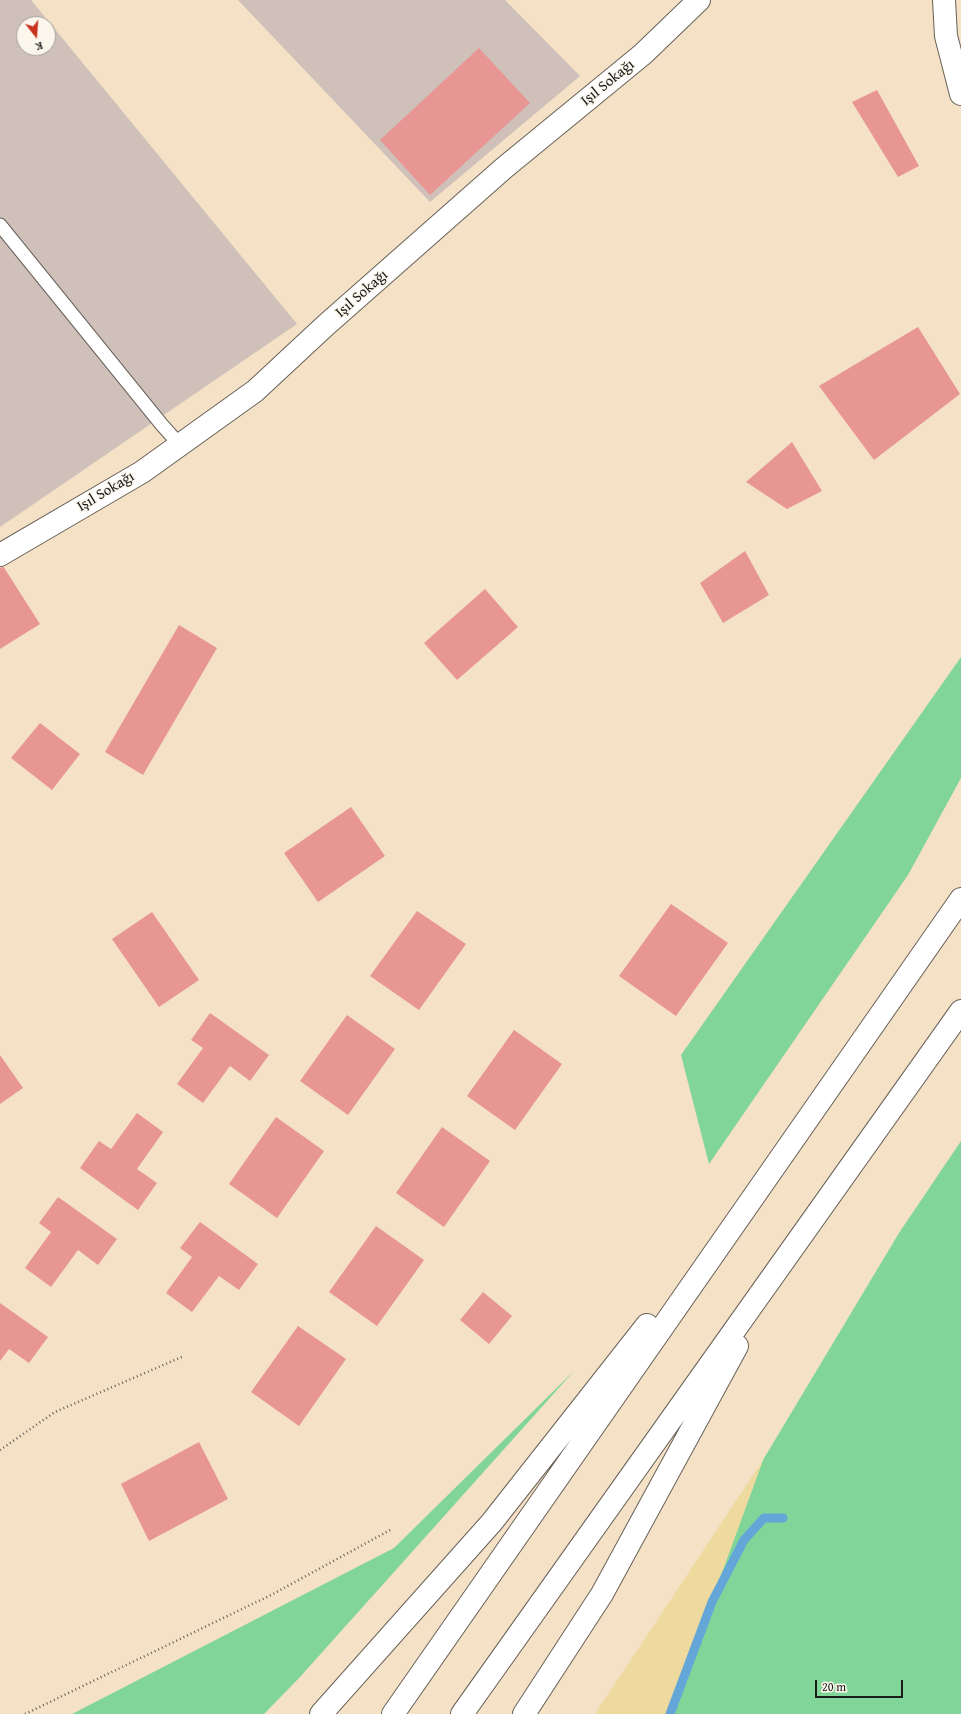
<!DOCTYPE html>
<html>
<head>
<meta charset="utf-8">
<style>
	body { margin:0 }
	#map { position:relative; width:961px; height:1714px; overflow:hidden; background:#f4e1c6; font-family:"Gentium Book Plus",serif }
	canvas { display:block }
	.north { position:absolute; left:16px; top:16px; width:40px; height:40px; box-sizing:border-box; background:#fbf7ec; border:1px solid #a29f99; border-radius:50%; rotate:163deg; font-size:11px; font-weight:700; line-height:16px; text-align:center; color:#1c1c1c }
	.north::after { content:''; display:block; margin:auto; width:14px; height:18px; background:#c8321e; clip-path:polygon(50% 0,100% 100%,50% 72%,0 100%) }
	.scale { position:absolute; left:815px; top:1680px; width:88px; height:18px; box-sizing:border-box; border:2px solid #1c1c1c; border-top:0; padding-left:5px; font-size:12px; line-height:14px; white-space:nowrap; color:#1c1c1c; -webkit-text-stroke:3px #fbf7ec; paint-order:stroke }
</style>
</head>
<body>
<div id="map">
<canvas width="961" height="1714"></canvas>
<div class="north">K</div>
<div class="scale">20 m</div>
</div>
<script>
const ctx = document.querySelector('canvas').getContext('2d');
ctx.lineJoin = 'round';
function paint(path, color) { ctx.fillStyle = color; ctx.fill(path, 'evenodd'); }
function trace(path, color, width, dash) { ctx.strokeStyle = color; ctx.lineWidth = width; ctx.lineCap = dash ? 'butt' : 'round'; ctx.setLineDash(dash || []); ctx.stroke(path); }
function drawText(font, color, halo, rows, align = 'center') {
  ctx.font = font + ' "Gentium Book Plus",serif'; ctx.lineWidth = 3; ctx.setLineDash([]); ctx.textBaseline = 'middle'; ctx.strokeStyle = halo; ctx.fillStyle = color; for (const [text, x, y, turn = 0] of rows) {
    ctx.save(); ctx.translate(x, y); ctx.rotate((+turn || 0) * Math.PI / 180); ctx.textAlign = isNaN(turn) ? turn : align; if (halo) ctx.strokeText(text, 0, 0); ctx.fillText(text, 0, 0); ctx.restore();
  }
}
const industrial = new Path2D(`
	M0 0H31L297 324 0 527ZM24 24H48V48H24Z
	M238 0H505L580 76 430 202Z`);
const green = new Path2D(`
	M961 657V778L908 875 709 1164 681 1055Z
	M961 1141V1714H670L763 1460 899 1233Z
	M574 1371 300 1677 264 1714H72L394 1548Z`);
const sand = new Path2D(`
	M763 1460 670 1714H595Z`);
const stream = new Path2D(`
	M670 1714 712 1602 744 1540 764 1518H783`);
const building = new Path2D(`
	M479 48 530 103 430 195 380 140Z
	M877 90 919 166 898 177 852 102Z
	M918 327 960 394 874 460 819 386Z
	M792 442 822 491 787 509 746 482Z
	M745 551 769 595 723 623 700 583Z
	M3 566 40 624 0 649V568Z
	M485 589 518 627 457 680 424 643Z
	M179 625 217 648 143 775 105 752Z
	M40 723 80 754 52 790 11 758Z
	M351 807 385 856 318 902 284 853Z
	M671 904 728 943 676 1016 619 976Z
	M417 911 466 944 419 1010 370 976Z
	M152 912 199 980 159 1007 112 939Z
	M210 1013 269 1055 250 1081 230 1066 203 1103 177 1084 203 1048 191 1040Z
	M347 1015 395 1049 348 1115 300 1081Z
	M514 1030 562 1064 515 1130 467 1096Z
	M0 1055 23 1088 0 1104Z
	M137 1113 163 1132 137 1169 157 1183 138 1210 80 1168 99 1141 111 1149Z
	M276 1117 324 1151 277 1218 229 1184Z
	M442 1127 490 1161 444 1227 396 1193Z
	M58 1197 117 1239 98 1265 78 1250 51 1287 25 1268 51 1232 39 1223Z
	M200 1222 258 1264 239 1290 219 1276 192 1312 166 1293 192 1257 180 1248Z
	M376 1226 424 1260 377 1326 329 1292Z
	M483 1292 512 1316 489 1344 460 1320Z
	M0 1303 48 1337 29 1363 9 1349 0 1361Z
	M298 1326 346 1359 299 1426 251 1392Z
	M199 1442 228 1499 149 1541 121 1484Z`);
const path = new Path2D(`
	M0 1450 55 1412 184 1356
	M25 1714 273 1594 392 1529`);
const service = new Path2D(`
	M0 225 162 425 180 445`);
const minor = new Path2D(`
	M0 555 142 472 255 391 326 325 504 168 643 54 699 0`);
const secondary = new Path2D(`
	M944 0 946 36 961 94`);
const motorway = new Path2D(`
	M321 1714 492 1522 647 1325
	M393 1714 961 899
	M462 1714 961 1011
	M524 1714 602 1594 737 1346`);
const streetNames = [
	["Işıl Sokağı",608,83,-39],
	["Işıl Sokağı",362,294,-41],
	["Işıl Sokağı",106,492,-31]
];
paint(industrial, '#cfc0ba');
paint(green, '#81d598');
paint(sand, '#eeda9e');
trace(stream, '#65a6d9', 9);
paint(building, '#e89694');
trace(service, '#686158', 15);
trace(minor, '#686158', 24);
trace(secondary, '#686158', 24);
trace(motorway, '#686158', 24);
trace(path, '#686158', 2.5, [1, 3]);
trace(service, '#fff', 13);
trace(minor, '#fff', 22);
trace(secondary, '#fff', 22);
trace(motorway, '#fff', 22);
drawText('15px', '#1c1c1c', '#fbf7ec', streetNames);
</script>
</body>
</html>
